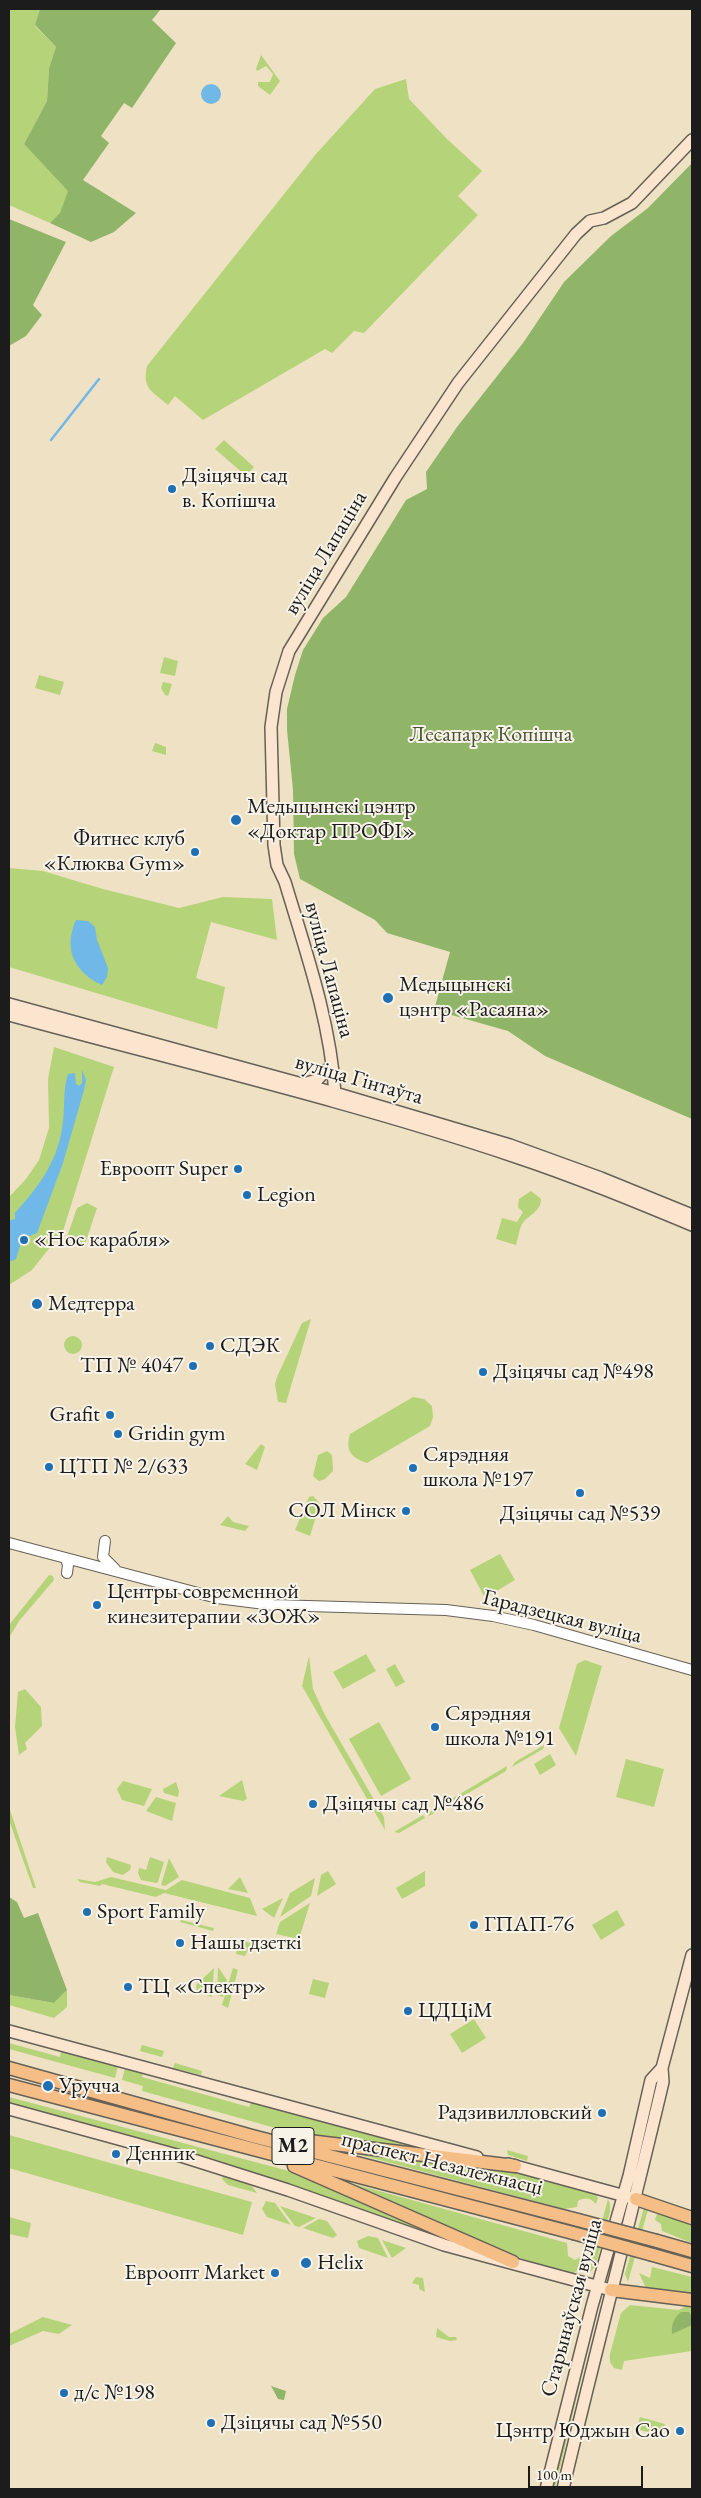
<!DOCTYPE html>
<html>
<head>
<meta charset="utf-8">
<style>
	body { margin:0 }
	#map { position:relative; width:701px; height:2498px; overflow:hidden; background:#efe2c4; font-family:"EB Garamond",serif }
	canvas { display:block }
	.frame { position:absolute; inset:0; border:10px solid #1c1c1c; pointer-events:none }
	.scale { position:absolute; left:528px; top:2466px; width:115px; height:22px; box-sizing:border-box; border:2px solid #1c1c1c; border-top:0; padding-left:6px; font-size:15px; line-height:18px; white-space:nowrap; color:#1c1c1c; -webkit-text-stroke:4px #f7f3e8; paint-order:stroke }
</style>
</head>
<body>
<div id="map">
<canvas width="701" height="2498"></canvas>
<div class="frame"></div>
<div class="scale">100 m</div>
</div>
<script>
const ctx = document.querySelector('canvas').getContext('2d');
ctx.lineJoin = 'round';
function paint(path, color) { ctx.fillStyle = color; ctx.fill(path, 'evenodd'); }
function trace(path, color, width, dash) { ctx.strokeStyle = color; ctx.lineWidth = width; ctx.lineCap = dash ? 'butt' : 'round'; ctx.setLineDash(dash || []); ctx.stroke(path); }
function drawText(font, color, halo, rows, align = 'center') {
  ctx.font = font + ' "EB Garamond",serif'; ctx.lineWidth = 4; ctx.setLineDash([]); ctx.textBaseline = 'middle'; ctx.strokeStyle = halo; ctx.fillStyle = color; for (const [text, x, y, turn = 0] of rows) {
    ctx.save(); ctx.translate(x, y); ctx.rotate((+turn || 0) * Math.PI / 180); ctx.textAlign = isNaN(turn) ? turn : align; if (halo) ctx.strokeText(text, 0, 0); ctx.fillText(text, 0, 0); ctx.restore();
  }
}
const green = new Path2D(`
	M9 9H40L35 26 56 47 49 68 47 101 24 144 69 191 60 214 50 223 9 205Z
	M261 55 280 81 270 95 258 86V82H270L273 74 266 66 257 71 256 69Z
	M406 79 409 99 447 139 482 171 458 196 478 215 364 333 354 331 332 353 325 349 203 420 175 396 168 405C152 391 142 389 147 366L316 154 375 89Z
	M224 440 254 467 246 476 215 449Z
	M164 657 178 661 175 676 160 673Z
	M39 675 64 682 60 695 35 688Z
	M163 682 172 684 168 696 165 695 161 688Z
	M155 743 166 747V755L152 751Z
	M9 868 43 871 103 889 179 908 223 897 272 899 277 940 211 922 196 978 225 987 217 1029 9 967Z
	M54 1047 114 1067 63 1231 32 1270 9 1285V1197L26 1179 39 1160 49 1128 48 1079Z
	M531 1191 541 1199C541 1212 529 1214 522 1224 519 1230 518 1238 516 1245L496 1239 502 1218 517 1222 523 1212 518 1207 519 1199Z
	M87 1203 97 1208 85 1244 67 1237 77 1208Z
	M311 1319 286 1403 278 1402 275 1384 277 1377 302 1323Z
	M64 1345a9 9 0 1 1 18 0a9 9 0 1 1-18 0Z
	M413 1397 424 1399 432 1406 433 1417 430 1426 367 1463C351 1458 345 1450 350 1434Z
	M261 1444 265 1447 257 1470 245 1464Z
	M327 1451 332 1455 333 1471 325 1479 319 1481 313 1476 318 1455Z
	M313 1496 320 1504 310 1536 295 1530 309 1497Z
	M228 1516 233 1522 249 1526 245 1531 220 1525Z
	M500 1554 515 1580 485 1598 470 1570Z
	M49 1575 53 1576 54 1580 19 1621 9 1638V1625Z
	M366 1654 376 1671 343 1689 333 1672Z
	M309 1656 313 1689 325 1715 384 1817 385 1830 302 1686Z
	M585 1660 602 1666 576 1756 559 1728 577 1664Z
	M395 1664 405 1682 396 1687 386 1669Z
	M25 1689 41 1707 42 1726 25 1743 27 1749 19 1755 15 1727 18 1692Z
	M379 1722 411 1779 381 1796 349 1739Z
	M544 1745 543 1749 512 1767 515 1762Z
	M550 1754 556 1765 540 1775 534 1764Z
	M626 1759 664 1769 654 1807 616 1797Z
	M507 1766 506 1771 429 1816 428 1813Z
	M242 1780 247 1799 243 1801 219 1796Z
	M123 1781 152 1789 144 1806 122 1800 117 1789Z
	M176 1782 179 1791 178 1797 164 1793 163 1789Z
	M156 1797 176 1803 172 1821 146 1811Z
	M9 1807 36 1888H33L9 1820Z
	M423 1815 425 1818 399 1833 394 1832Z
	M107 1857 131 1865 130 1870 123 1875 113 1872 106 1862Z
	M150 1857 164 1862 158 1882 156 1883 141 1880 138 1873 139 1868 146 1870Z
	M169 1858 179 1877 165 1886 161 1885Z
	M328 1871 336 1884 317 1896 321 1875Z
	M425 1871V1886L402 1899 396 1888Z
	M111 1877 166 1890 182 1880 250 1898 257 1916 164 1893 156 1897 102 1884 100 1886 80 1882 77 1879 95 1882Z
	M240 1877 248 1893 228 1889Z
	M315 1878 311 1896 280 1917 290 1893Z
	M283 1898 274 1918 262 1909Z
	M310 1903 299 1939 276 1934 280 1922Z
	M617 1910 625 1925 601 1940 592 1925Z
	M181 1920 214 1928 213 1931 180 1922Z
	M229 1937 251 1943 245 1956 236 1954 238 1945Z
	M218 1967 227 1980 223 1997 217 1995Z
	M214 1968 212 1997 197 1992 196 1985Z
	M233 1968 238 1970 228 2008 222 2005Z
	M313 1979 329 1983 325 1998 309 1994Z
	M67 1990V2007L54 2018 9 2005V1995L54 2003Z
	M474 2019 486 2038 462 2053 450 2034Z
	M9 2043 60 2057 61 2051 118 2066 115 2078 9 2049Z
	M142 2045 164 2051 162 2057 140 2051Z
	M175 2063 202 2071 201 2075 173 2068Z
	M125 2068 143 2072 142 2077 249 2107 251 2102 445 2151 290 2132 142 2091 143 2086 122 2080Z
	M9 2097 289 2171 458 2244 289 2188 270 2178 217 2160 9 2103Z
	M9 2135 252 2202 243 2235 9 2168Z
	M323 2145 506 2168 595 2193 598 2198 596 2204C590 2198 585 2197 578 2201L577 2207 564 2209Z
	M507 2150 528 2156 527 2161 508 2155Z
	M223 2176 252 2186 257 2193 228 2185 222 2179Z
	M336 2179 567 2243 568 2256 575 2260 582 2256 577 2271 572 2274 525 2260Z
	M608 2199 610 2204V2212L595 2267 588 2274Z
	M266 2201 275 2203 291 2225 267 2217 262 2209Z
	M280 2206 316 2218 299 2227 295 2226Z
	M649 2206 628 2282 625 2274 644 2208Z
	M658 2211 692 2225V2243L662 2231 661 2224 655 2220Z
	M9 2217 31 2223 28 2238 9 2234Z
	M319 2219 327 2221 337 2235 333 2238 303 2228Z
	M368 2236 378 2238 388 2258 359 2248 357 2241Z
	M382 2240 406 2248 392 2258Z
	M652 2267 692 2277V2295L646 2288 639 2273 650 2278Z
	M416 2277 423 2278 425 2292 419 2289V2285L412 2283Z
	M690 2304H692V2351L624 2361 622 2370 614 2368 610 2362V2354L621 2313 630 2305 679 2310Z
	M43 2317 72 2325 59 2334 43 2331 9 2346V2334Z
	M437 2328 449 2337H456L457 2340 450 2341 436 2337Z
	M589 2332H592L555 2489H551Z
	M640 2417 665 2424 661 2436 637 2429Z`);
const forest = new Path2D(`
	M40 9H161L152 20 176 43 132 108 124 103 101 136 109 143 83 180 136 213 114 232 91 242 50 223 60 213 68 191 24 144 47 101 49 68 56 47 35 25Z
	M692 163V1119L545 1056 508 1031 434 1010 450 952 387 933 375 920 300 879 294 854 293 790 287 730V709L295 675 303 650 323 618 346 597 406 500 427 489 426 472 457 427 523 343 564 282 611 236 648 208Z
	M9 219 66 242 33 305 42 315 26 336 9 346Z
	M9 1897 17 1902 24 1918 38 1913 67 1990 54 2003 9 1995Z
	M681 2312H689L692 2317V2325L672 2334C671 2324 674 2318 681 2312Z
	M271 2386 286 2391 284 2400 278 2399Z`);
const water = new Path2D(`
	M201 94a10 10 0 1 1 20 0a10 10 0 1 1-20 0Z
	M76 920 88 921 95 927 97 940 108 968 107 977 102 985C74 972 63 949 76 920Z
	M82 1070 86 1080 84 1090 63 1163 37 1233 22 1239 16 1259 9 1262V1221L15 1219V1213C40 1185 59 1160 63 1121 65 1105 63 1089 68 1074L75 1073 76 1084 79 1086 82 1083Z`);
const stream = new Path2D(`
	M51 440 99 379`);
const tertiary = new Path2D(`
	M105 1541 103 1557 115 1569
	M9 1543 217 1598 273 1605 446 1610 493 1616 534 1625 692 1670
	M66 1559 68 1565 67 1573`);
const secondary = new Path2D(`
	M9 1004 335 1093 510 1145 601 1178 692 1215
	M9 1015C178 1061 350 1101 516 1157 576 1177 634 1201 692 1225
	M303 1084 317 1080 326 1070
	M335 1093C330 1020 306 952 285 882L277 865 274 845 271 727 276 692 289 651 395 478 458 383 576 234 590 221 604 218 632 203 692 140
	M9 2031 477 2157
	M9 2109 184 2157 288 2190 444 2245 611 2290
	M508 2164 636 2199
	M546 2489 592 2306 629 2176 651 2080 662 2068
	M563 2489C595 2353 631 2218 663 2082L662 2068 692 1955`);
const trunk = new Path2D(`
	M9 2068 252 2136 578 2220
	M9 2085 573 2233
	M284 2138 515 2166
	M294 2166 513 2262
	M636 2199 692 2218
	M657 2241 692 2251
	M653 2255 692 2266
	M611 2290 692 2300`);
const trunkBridge = new Path2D(`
	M578 2220 657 2241
	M573 2233 653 2255`);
const markers = [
	[172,489,5,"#1f6fb2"],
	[236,820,6,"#1f6fb2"],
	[195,852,5,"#1f6fb2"],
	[388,998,6,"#1f6fb2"],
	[238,1169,5,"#1f6fb2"],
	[247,1195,5,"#1f6fb2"],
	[24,1240,5,"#1f6fb2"],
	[37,1304,6,"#1f6fb2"],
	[210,1346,5,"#1f6fb2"],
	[193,1366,5,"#1f6fb2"],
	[483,1372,5,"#1f6fb2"],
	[110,1415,5,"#1f6fb2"],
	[118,1434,5,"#1f6fb2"],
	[49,1467,5,"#1f6fb2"],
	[413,1468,5,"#1f6fb2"],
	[580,1493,5,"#1f6fb2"],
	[406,1511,5,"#1f6fb2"],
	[97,1605,5,"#1f6fb2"],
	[435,1727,5,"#1f6fb2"],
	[313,1804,5,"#1f6fb2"],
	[87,1912,5,"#1f6fb2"],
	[474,1925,5,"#1f6fb2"],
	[180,1943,5,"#1f6fb2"],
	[128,1987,5,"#1f6fb2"],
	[408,2011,5,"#1f6fb2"],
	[48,2086,6,"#1f6fb2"],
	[602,2113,5,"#1f6fb2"],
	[116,2154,5,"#1f6fb2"],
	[306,2263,6,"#1f6fb2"],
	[275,2273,5,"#1f6fb2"],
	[64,2393,5,"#1f6fb2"],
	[211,2423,5,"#1f6fb2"],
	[680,2431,5,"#1f6fb2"]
];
const shields = [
	[293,2146,42]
];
const shieldNames = [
	["М2",293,2146]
];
const poiNames = [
	["Дзіцячы сад",182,476],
	["в. Копішча",182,501],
	["Медыцынскі цэнтр",247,807],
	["«Доктар ПРОФІ»",247,832],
	["Фитнес клуб",185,839,"right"],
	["«Клюква Gym»",185,864,"right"],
	["Медыцынскі",399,985],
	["цэнтр «Расаяна»",399,1010],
	["Евроопт Super",228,1169,"right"],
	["Legion",257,1195],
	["«Нос карабля»",34,1240],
	["Медтерра",48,1304],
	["СДЭК",220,1346],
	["ТП № 4047",183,1366,"right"],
	["Дзіцячы сад №498",493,1372],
	["Grafit",100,1415,"right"],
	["Gridin gym",128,1434],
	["Сярэдняя",423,1455],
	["школа №197",423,1480],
	["ЦТП № 2/633",59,1467],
	["СОЛ Мінск",396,1511,"right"],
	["Дзіцячы сад №539",580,1514,"center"],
	["Центры современной",107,1592],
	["кинезитерапии «ЗОЖ»",107,1617],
	["Сярэдняя",445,1714],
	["школа №191",445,1739],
	["Дзіцячы сад №486",323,1804],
	["Sport Family",97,1912],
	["ГПАП-76",484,1925],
	["Нашы дзеткі",190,1943],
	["ТЦ «Спектр»",138,1987],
	["ЦДЦіМ",418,2011],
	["Уручча",59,2086],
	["Радзивилловский",592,2113,"right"],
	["Денник",126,2154],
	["Helix",317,2263],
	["Евроопт Market",265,2273,"right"],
	["д/с №198",74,2393],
	["Дзіцячы сад №550",221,2423],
	["Цэнтр Юджын Сао",670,2431,"right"]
];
const streetNames = [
	["вуліца Лапаціна",326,553,-59],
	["вуліца Лапаціна",329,970,75],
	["вуліца Гінтаўта",359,1080,16],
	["Гарадзецкая вуліца",562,1617,14],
	["праспект Незалежнасці",442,2164,14],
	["Старынаўская вуліца",572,2308,-75]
];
const parkNames = [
	["Лесапарк Копішча",491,735]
];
paint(green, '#b5d379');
paint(forest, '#90b569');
paint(water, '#70b8e8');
trace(stream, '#70b8e8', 2.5);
trace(tertiary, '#666157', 12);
trace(secondary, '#666157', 14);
trace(trunk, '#666157', 15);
trace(tertiary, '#fff', 10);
trace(secondary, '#fbe5cf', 11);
trace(trunk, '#f6be87', 12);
trace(trunkBridge, '#666157', 15, []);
trace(trunkBridge, '#f6be87', 12);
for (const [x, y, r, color] of markers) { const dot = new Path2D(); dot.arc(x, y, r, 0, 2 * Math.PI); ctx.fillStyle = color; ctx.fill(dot); trace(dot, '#f7f3e8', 2); }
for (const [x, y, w] of shields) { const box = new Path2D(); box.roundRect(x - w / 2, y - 18.5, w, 37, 4); ctx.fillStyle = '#f7f3e8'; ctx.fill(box); trace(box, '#1c1c1c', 1); }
drawText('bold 21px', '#1c1c1c', null, shieldNames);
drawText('22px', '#1c1c1c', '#f7f3e8', poiNames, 'left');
drawText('22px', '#1c1c1c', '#f7f3e8', streetNames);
drawText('22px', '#4a5338', '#f7f3e8', parkNames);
</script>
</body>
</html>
